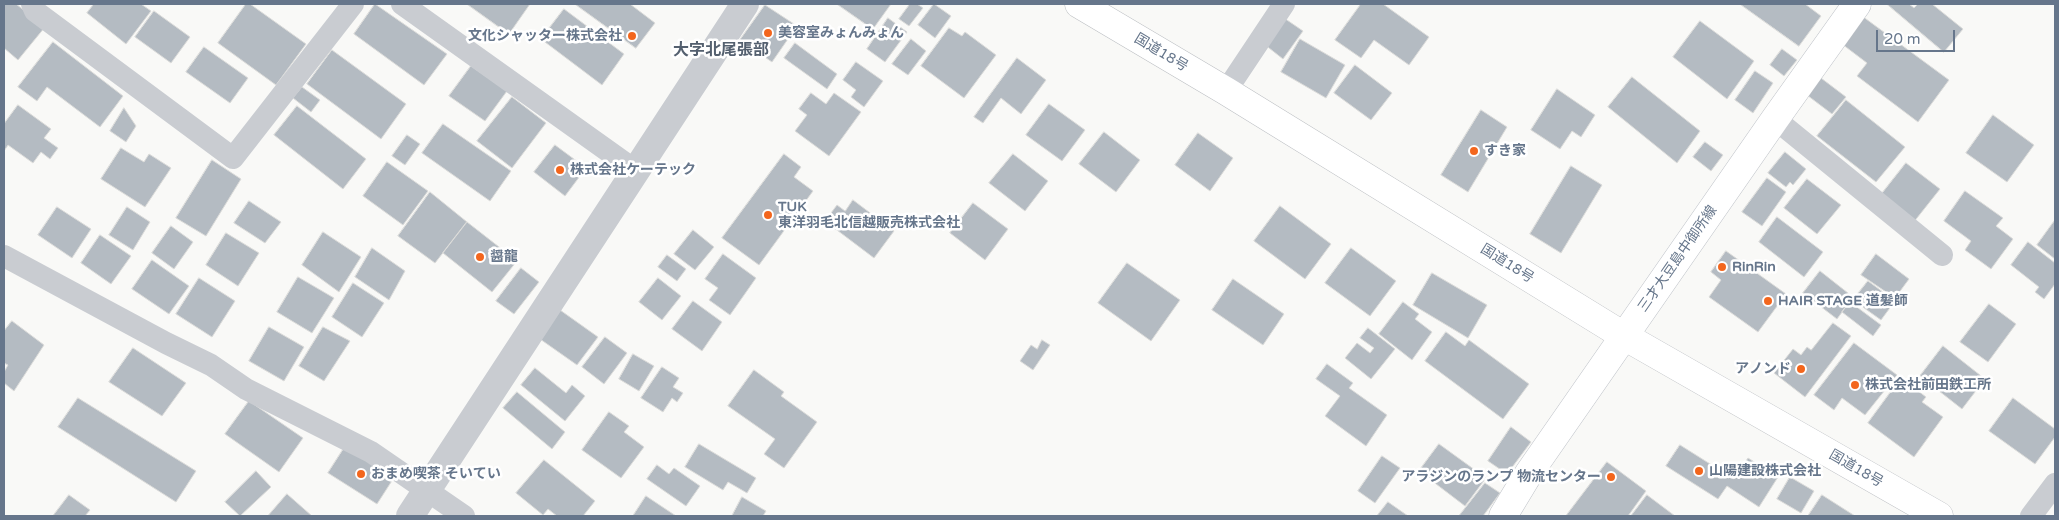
<!DOCTYPE html>
<html>
<head>
<meta charset="utf-8">
<style>
	body { margin:0 }
	#map { position:relative; width:2059px; height:520px; overflow:hidden; background:#f9f9f7; font-family:"Varela Round",sans-serif }
	canvas { display:block }
	.frame { position:absolute; inset:0; border:5px solid #66768b; pointer-events:none }
	.scale { position:absolute; left:1876px; top:30px; width:79px; height:22px; box-sizing:border-box; border:2px solid #66768b; border-top:0; padding-left:6px; font-size:15px; line-height:18px; white-space:nowrap; color:#66768b; -webkit-text-stroke:4px #fff; paint-order:stroke }
</style>
</head>
<body>
<div id="map">
<canvas width="2059" height="520"></canvas>
<div class="frame"></div>
<div class="scale">20 m</div>
</div>
<script>
const ctx = document.querySelector('canvas').getContext('2d');
ctx.lineJoin = 'round';
function paint(path, color) { ctx.fillStyle = color; ctx.fill(path, 'evenodd'); }
function trace(path, color, width, dash) { ctx.strokeStyle = color; ctx.lineWidth = width; ctx.lineCap = dash ? 'butt' : 'round'; ctx.setLineDash(dash || []); ctx.stroke(path); }
function drawText(font, color, halo, rows, align = 'center') {
  ctx.font = font + ' "Varela Round","Noto Sans JP",sans-serif'; ctx.lineWidth = 5; ctx.setLineDash([]); ctx.textBaseline = 'middle'; ctx.strokeStyle = halo; ctx.fillStyle = color; for (const [text, x, y, turn = 0] of rows) {
    ctx.save(); ctx.translate(x, y); ctx.rotate((+turn || 0) * Math.PI / 180); ctx.textAlign = isNaN(turn) ? turn : align; if (halo) ctx.strokeText(text, 0, 0); ctx.fillText(text, 0, 0); ctx.restore();
  }
}
const building = new Path2D(`
	M4 4H16L45 27 18 60 4 48Z
	M94 4H141L151 11 126 44 87 13Z
	M246 4H250L306 44 276 85 218 43Z
	M375 4 447 54 424 85 354 34Z
	M467 4H530L509 34Z
	M575 4H630L655 23 636 48Z
	M837 4H891L873 29Z
	M910 4H917L923 8 909 26 899 19Z
	M934 4 951 16 935 38 918 25Z
	M1361 4H1383L1429 37 1409 65 1374 40 1361 58 1335 40Z
	M1740 4H1805L1821 16 1799 46Z
	M1887 4H1909L1914 8 1918 4H1932L1963 29 1944 52Z
	M765 5 797 26 772 62 740 40Z
	M564 9 624 54 602 85 541 39Z
	M154 11 190 37 171 63 135 37Z
	M1862 16 1949 80 1918 122 1857 76 1867 63 1842 44Z
	M888 18 907 32 885 62 867 49Z
	M1284 18 1303 31 1283 59 1264 44Z
	M1700 21 1754 61 1727 99 1673 57Z
	M949 28 962 36 965 32 996 55 964 98 921 66Z
	M911 39 926 51 908 75 892 64Z
	M1300 39 1345 65 1326 98 1281 72Z
	M53 42 123 96 100 127 47 87 37 101 18 87Z
	M795 43 837 74 827 89 784 58Z
	M204 47 248 78 230 103 186 72Z
	M1782 49 1797 60 1784 76 1770 65Z
	M332 50 406 104 381 139 307 84Z
	M1017 58 1046 80 1021 114 1001 98 983 123 974 117Z
	M856 62 883 81 864 107 851 97 856 90 843 80Z
	M1355 65 1392 93 1371 120 1334 93Z
	M471 66 507 91 485 121 449 96Z
	M1755 71 1773 83 1753 113 1735 100Z
	M1817 75 1846 97 1832 114 1803 92Z
	M1632 77 1700 131 1677 163 1608 107Z
	M302 87 320 100 311 112 293 98Z
	M1557 89 1595 115 1581 137 1572 131 1560 149 1531 130Z
	M811 93 826 104 834 93 861 112 829 156 795 131 807 115 799 109Z
	M512 97 546 123 512 168 477 141Z
	M1846 100 1905 147 1876 182 1817 136Z
	M1049 104 1085 130 1062 161 1026 135Z
	M18 105 51 129 44 138 58 148 50 159 41 152 33 163 8 145 4 151V124Z
	M297 106 366 159 343 189 274 135Z
	M124 108 136 126 126 142 110 131Z
	M1481 110 1507 127 1468 192 1441 175Z
	M1993 115 2034 145 2007 182 1966 153Z
	M443 124 511 171 490 201 422 153Z
	M1104 132 1140 160 1116 192 1079 164Z
	M1198 133 1233 158 1210 191 1175 165Z
	M407 135 420 144 405 165 392 156Z
	M1705 142 1723 155 1711 171 1693 157Z
	M555 145 586 168 565 196 534 172Z
	M121 148 144 162 149 154 171 168 145 207 101 179Z
	M1785 152 1806 169 1793 185 1790 182 1786 187 1768 173Z
	M784 154 801 167 794 177 813 191 759 265 722 238Z
	M1013 154 1048 181 1025 211 989 183Z
	M212 160 241 179 206 236 176 218Z
	M387 162 428 191 403 225 363 196Z
	M1906 163 1940 189 1913 223 1880 196Z
	M1571 166 1602 185 1561 253 1530 234Z
	M1767 178 1786 192 1762 226 1742 212Z
	M1807 179 1841 205 1817 234 1784 208Z
	M1965 191 2003 218 1996 226 2013 239 1991 269 1965 250 1971 241 1944 221Z
	M430 192 467 222 435 263 398 236Z
	M853 200 894 231 874 258 825 221 837 205 845 211Z
	M249 201 281 222 265 243 234 223Z
	M973 203 1008 229 985 260 950 233Z
	M1280 206 1331 244 1305 279 1254 241Z
	M57 207 91 229 72 258 38 235Z
	M127 207 150 222 133 250 109 235Z
	M1777 217 1823 252 1804 277 1759 242Z
	M2055 220V259L2037 245Z
	M467 222 517 261 492 292 443 253Z
	M171 226 193 242 174 269 152 253Z
	M693 230 714 247 695 270 674 254Z
	M323 232 361 257 339 292 302 265Z
	M226 233 259 253 238 286 206 265Z
	M100 235 131 256 111 284 81 263Z
	M2028 242 2055 263V284L2044 299 2035 292 2039 287 2011 265Z
	M372 248 405 271 389 300 355 277Z
	M1351 248 1396 281 1370 316 1325 283Z
	M1726 251 1786 294 1758 332 1709 297 1721 280 1711 272Z
	M723 254 756 278 730 315 709 300 718 288 705 279Z
	M1876 254 1909 279 1895 298 1861 275Z
	M667 255 686 269 677 281 658 267Z
	M152 260 189 286 169 314 132 289Z
	M1127 263 1180 300 1151 341 1098 303Z
	M521 268 539 282 514 314 496 301Z
	M1820 271 1853 297 1837 319 1803 293Z
	M1432 273 1487 305 1468 338 1413 305Z
	M298 277 334 298 312 333 277 312Z
	M199 278 235 301 212 337 176 314Z
	M658 278 681 296 662 320 639 302Z
	M1233 279 1284 314 1263 345 1212 310Z
	M1868 281 1895 301 1881 320 1853 300Z
	M353 283 384 303 362 337 332 317Z
	M693 301 722 322 702 351 672 329Z
	M1403 302 1419 314 1415 319 1432 332 1412 360 1379 334Z
	M1850 302 1881 325 1873 336 1842 312Z
	M1989 304 2016 324 1988 362 1960 342Z
	M560 310 598 337 577 365 540 339Z
	M12 321 44 345 14 391 4 383V372L8 365 4 363V331Z
	M1833 323 1851 336 1805 397 1774 373 1793 349 1801 355 1807 347 1811 350Z
	M269 327 304 347 284 381 249 361Z
	M323 327 350 341 324 381 299 366Z
	M1368 328 1395 349 1371 379 1345 358 1357 343 1370 353 1374 348 1360 338Z
	M1446 332 1465 346 1469 340 1529 384 1503 419 1425 361Z
	M605 337 627 353 604 384 582 367Z
	M1042 340 1050 345 1033 370 1020 361 1031 345 1037 349Z
	M1854 343 1897 375 1865 415 1842 398 1834 410 1814 395Z
	M1943 346 1985 379 1962 409 1920 376Z
	M133 348 186 383 162 416 109 382Z
	M633 354 654 366 639 391 619 379Z
	M1327 364 1353 383 1349 388 1387 415 1366 446 1325 416 1340 396 1316 379Z
	M662 367 679 378 673 387 683 393 677 402 672 398 663 412 641 398Z
	M535 368 566 393 572 385 585 396 565 421 521 385Z
	M754 370 784 392 781 396 817 422 784 468 764 454 775 439 728 406Z
	M1901 378 1926 397 1922 402 1943 417 1914 457 1868 423Z
	M517 392 565 432 552 449 503 408Z
	M78 398 196 471 176 502 58 427Z
	M2013 398 2055 429V437L2035 464 1989 431Z
	M249 401 303 438 279 472 225 434Z
	M609 412 629 426 624 432 644 447 621 478 582 450Z
	M1511 427 1531 442 1507 474 1488 461Z
	M699 444 756 478 747 493 728 482 723 490 685 467Z
	M1439 444 1486 478 1465 506 1419 471Z
	M346 445 395 476 377 504 328 473Z
	M1680 445 1734 479 1748 458 1778 477 1759 507 1727 486 1718 499 1666 466Z
	M1382 456 1400 468 1375 503 1358 491Z
	M544 460 595 501 583 516H557L548 509 543 515 516 493Z
	M1607 462 1646 491 1628 516H1566Z
	M657 465 669 474 674 468 700 486 686 506 647 479Z
	M256 471 271 487 240 516 225 502Z
	M1790 477 1814 491 1801 513 1777 499Z
	M1485 483 1500 493 1483 516H1459Z
	M287 494 312 516H268Z
	M69 495 90 510 85 516H53Z
	M1647 495 1675 516H1631Z
	M1822 495 1855 516H1808Z
	M646 496 676 516H633Z
	M742 497 766 511 763 516H732Z
	M1388 502 1408 516H1377Z`);
const minor = new Path2D(`
	M32 4 35 11 233 158 353 4
	M402 4 636 171
	M1226 91 1284 4
	M1775 119 1942 255
	M4 256 166 343 211 365 246 389 371 452 464 516
	M2031 516 2055 484`);
const tertiary = new Path2D(`
	M410 516 745 4`);
const secondary = new Path2D(`
	M1503 516 1529 473 1775 119 1857 4`);
const trunk = new Path2D(`
	M1079 4 1226 91 1624 336 1939 516`);
const markers = [
	[768,33,5,"#f3661d"],
	[632,36,5,"#f3661d"],
	[1474,151,5,"#f3661d"],
	[560,170,5,"#f3661d"],
	[768,215,5,"#f3661d"],
	[480,257,5,"#f3661d"],
	[1722,267,5,"#f3661d"],
	[1768,301,5,"#f3661d"],
	[1801,369,5,"#f3661d"],
	[1855,385,5,"#f3661d"],
	[1699,471,5,"#f3661d"],
	[361,474,5,"#f3661d"],
	[1611,477,5,"#f3661d"]
];
const poiNames = [
	["美容室みょんみょん",778,33],
	["文化シャッター株式会社",622,36,"right"],
	["すき家",1484,151],
	["株式会社ケーテック",570,170],
	["TUK",778,207],
	["東洋羽毛北信越販売株式会社",778,223],
	["醤龍",490,257],
	["RinRin",1732,267],
	["HAIR STAGE 道髪師",1778,301],
	["アノンド",1791,369,"right"],
	["株式会社前田鉄工所",1865,385],
	["山陽建設株式会社",1709,471],
	["おまめ喫茶 そいてい",371,474],
	["アラジンのランプ 物流センター",1601,477,"right"]
];
const streetNames = [
	["国道18号",1161,53,31],
	["三才大豆島中御所線",1678,259,-55],
	["国道18号",1507,264,32],
	["国道18号",1856,469,30]
];
const quarterNames = [
	["大字北尾張部",721,51]
];
paint(building, '#b4bbc2');
trace(building, '#dbdbd9', 1);
trace(secondary, '#bdc1c7', 29);
trace(trunk, '#bbbec2', 29);
trace(minor, '#c9ccd1', 22);
trace(tertiary, '#c9ccd1', 28);
trace(secondary, '#fff', 28);
trace(trunk, '#fff', 28);
for (const [x, y, r, color] of markers) { const dot = new Path2D(); dot.arc(x, y, r, 0, 2 * Math.PI); ctx.fillStyle = color; ctx.fill(dot); trace(dot, '#fff', 2); }
drawText('bold 14px', '#66768b', '#fff', poiNames, 'left');
drawText('14px', '#66768b', '#fff', streetNames);
drawText('bold 16px', '#54606f', '#fff', quarterNames);
</script>
</body>
</html>
